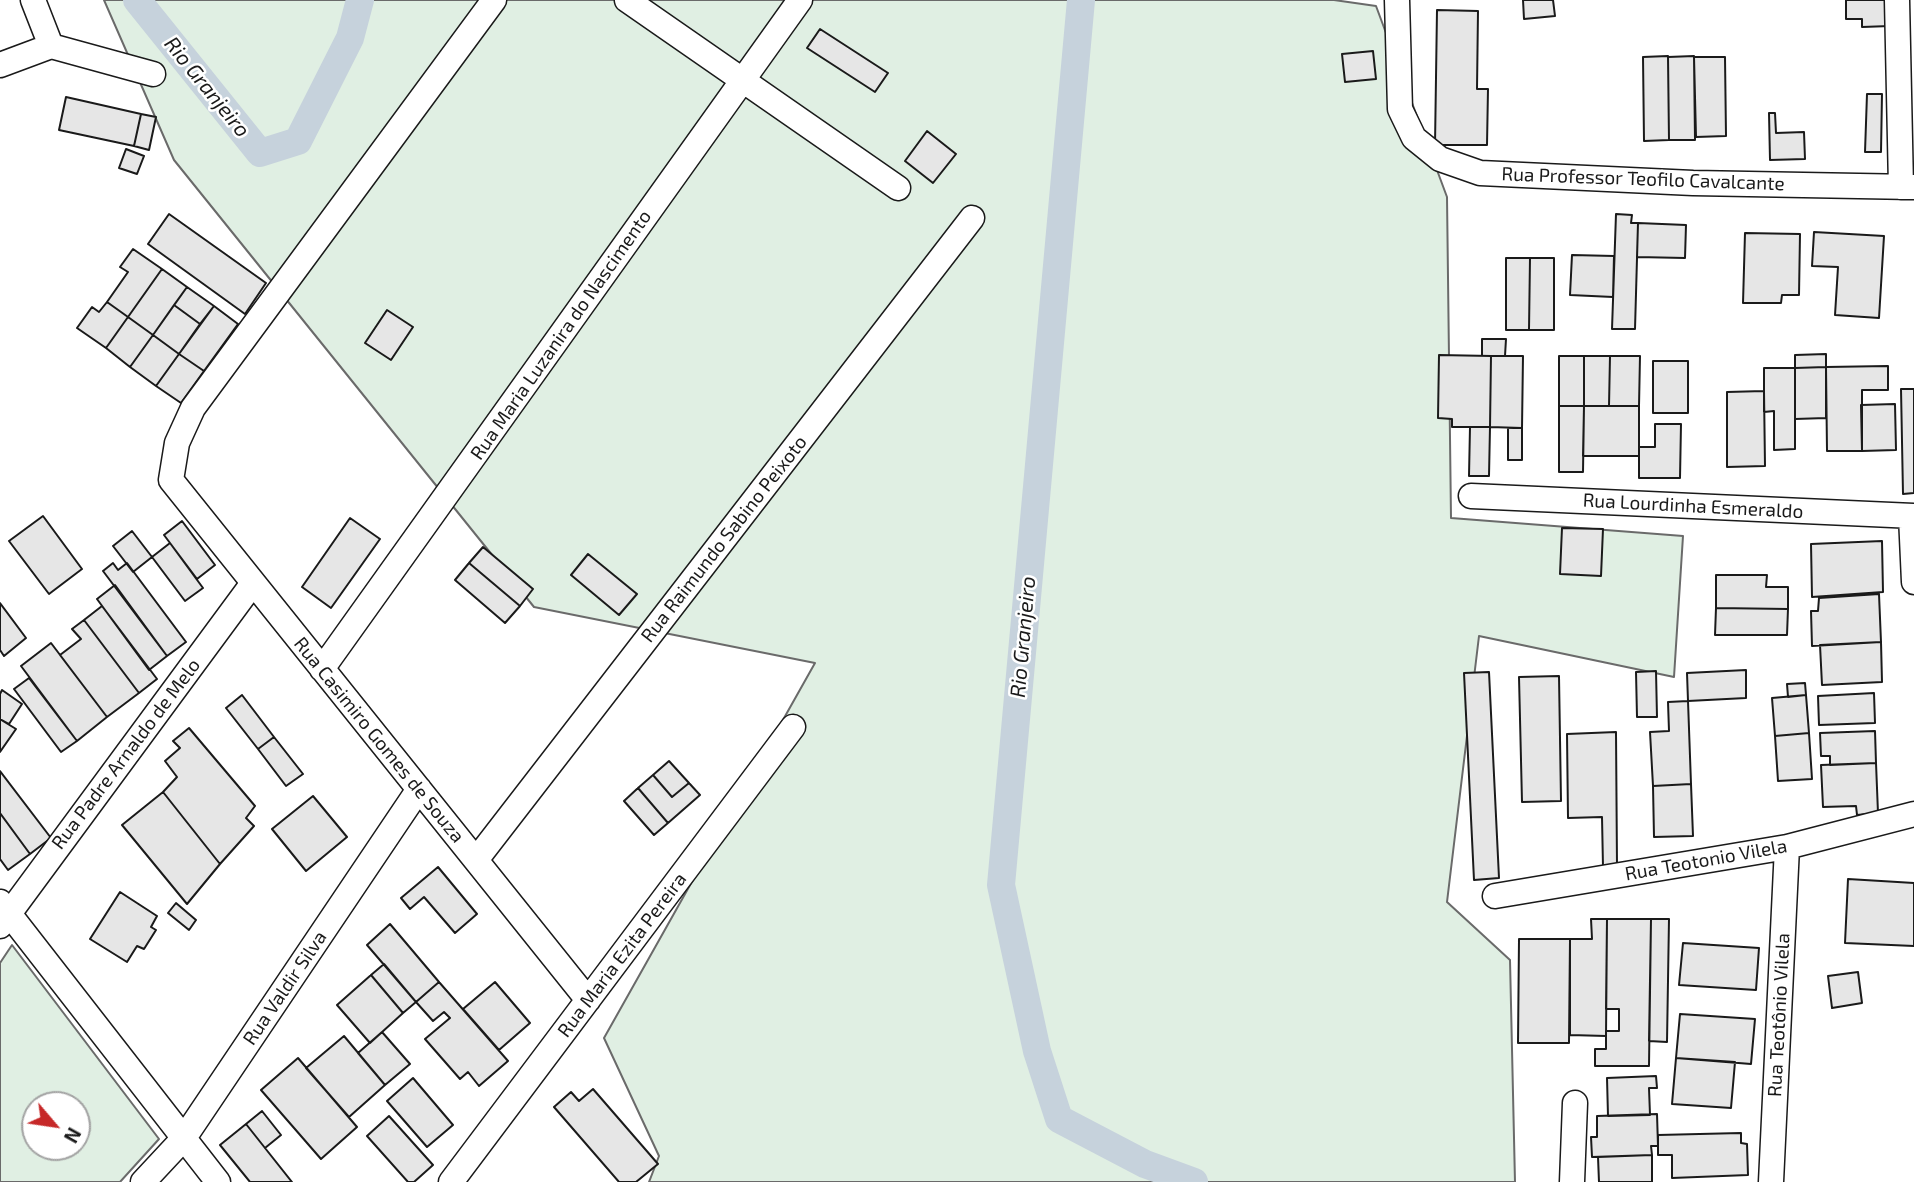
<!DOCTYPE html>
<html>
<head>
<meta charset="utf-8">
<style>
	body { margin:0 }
	#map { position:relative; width:1914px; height:1182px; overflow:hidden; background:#fff; font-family:"Exo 2",sans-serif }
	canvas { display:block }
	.north { position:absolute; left:21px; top:1091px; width:70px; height:70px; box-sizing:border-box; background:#fff; border:2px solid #a3a3a3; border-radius:50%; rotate:119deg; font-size:19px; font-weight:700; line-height:28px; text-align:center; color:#1a1a1a }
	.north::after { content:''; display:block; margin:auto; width:24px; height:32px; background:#c62828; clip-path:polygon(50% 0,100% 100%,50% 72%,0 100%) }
</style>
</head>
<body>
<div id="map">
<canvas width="1914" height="1182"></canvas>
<div class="north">N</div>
</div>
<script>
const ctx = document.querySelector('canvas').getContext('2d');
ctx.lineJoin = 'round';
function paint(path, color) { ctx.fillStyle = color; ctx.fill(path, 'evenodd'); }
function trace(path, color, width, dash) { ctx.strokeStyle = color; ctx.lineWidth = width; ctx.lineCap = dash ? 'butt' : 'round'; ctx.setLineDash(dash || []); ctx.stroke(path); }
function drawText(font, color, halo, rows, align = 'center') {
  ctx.font = font + ' "Exo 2",sans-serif'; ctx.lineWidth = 5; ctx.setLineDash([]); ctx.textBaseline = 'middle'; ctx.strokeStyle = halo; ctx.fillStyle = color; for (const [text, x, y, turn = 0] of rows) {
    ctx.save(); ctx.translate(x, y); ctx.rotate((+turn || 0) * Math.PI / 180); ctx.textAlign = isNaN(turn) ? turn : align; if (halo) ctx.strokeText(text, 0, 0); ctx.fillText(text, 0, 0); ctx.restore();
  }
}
const green = new Path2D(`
	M104 0H1334L1376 6 1447 197 1451 518 1683 536 1674 677 1479 636 1447 902 1510 960 1515 1182H649L659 1156 604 1038 815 663 534 607 174 160Z
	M12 945 159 1139 120 1182H0V963ZM35 1105H77V1147H35Z`);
const canal = new Path2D(`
	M137 0 260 153 298 141 350 38 360 0
	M1081 0 1001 885 1037 1051 1059 1119 1145 1164 1194 1182`);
const building = new Path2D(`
	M1523 0H1553L1555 16 1524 19Z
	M1846 0H1890V26L1862 27V19H1846Z
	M1437 10 1478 11 1477 89H1488L1487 145H1435Z
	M820 29 888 73 875 92 807 48Z
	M1373 51 1376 79 1345 82 1342 54Z
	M1668 56 1669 140 1644 141 1643 57Z
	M1694 56 1695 140H1669L1668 57Z
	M1694 57H1725L1726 136 1696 137Z
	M1867 94H1882L1881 152H1865Z
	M66 97 141 114 134 146 59 130Z
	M1769 113H1775L1776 133 1804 132 1805 159 1770 160Z
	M141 114 156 117 149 150 134 146Z
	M927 131 956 154 933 183 905 161Z
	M126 149 144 156 137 174 119 168Z
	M169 214 266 283 245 314 148 244Z
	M1616 214 1632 215 1631 223H1638L1635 329H1612Z
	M1638 223 1686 225 1685 258 1637 257Z
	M1814 232 1884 236 1879 318 1835 315 1838 267 1812 266Z
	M1745 233 1800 234 1799 295H1782L1781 303H1743Z
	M133 249 162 269 128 317 107 302 128 272 120 267Z
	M1572 255 1614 256 1613 297 1570 295Z
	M1506 258H1530L1529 330H1506Z
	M1530 258H1554V330H1529Z
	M162 269 187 287 153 335 128 317Z
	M187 287 214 306 200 324 174 305Z
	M107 302 128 317 106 348 77 328 92 307 99 312Z
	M174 305 200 324 179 354 153 335Z
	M214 306 238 324 204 371 179 354Z
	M387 310 413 327 391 360 365 343Z
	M128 317 153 335 130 367 106 348Z
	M153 335 179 354 156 386 130 367Z
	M1482 339H1506L1505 356H1482Z
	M179 354 204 371 181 403 156 386Z
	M1826 354V367L1795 368V355Z
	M1439 355 1491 356 1490 427H1452V419L1438 418Z
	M1491 356H1523L1522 428 1490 427Z
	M1559 356H1584V406H1559Z
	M1584 356H1610L1609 406H1584Z
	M1610 356H1640L1639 406H1609Z
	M1653 361H1688V413H1653Z
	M1888 366V390H1862V451H1827L1826 367Z
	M1826 367V418L1795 419V368Z
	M1764 368H1795V449L1774 450V411L1764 412Z
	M1901 389H1914V493L1903 494Z
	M1764 391 1765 466 1727 467V392Z
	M1895 404 1896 450 1862 451 1861 405Z
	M1559 406H1584L1583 472H1559Z
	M1584 406H1639V456H1583Z
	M1655 424H1681L1680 478H1639V447H1655Z
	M1470 427H1490L1489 476H1469Z
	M1508 428H1522V460H1508Z
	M43 516 82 569 49 594 9 541Z
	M350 518 380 539 331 608 302 587Z
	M182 521 215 565 197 579 164 535Z
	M1562 528 1603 529 1601 576 1560 574Z
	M132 531 152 557 133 572 113 546Z
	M1882 541 1883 592 1812 597 1811 544Z
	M170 543 203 588 185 601 152 557Z
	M483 547 533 589 520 606 469 563Z
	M588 554 637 594 619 615 571 575Z
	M113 563 118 570 127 563 186 642 167 656 103 571Z
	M469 563 520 606 505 623 455 580Z
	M1716 575H1767L1766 587H1788V609L1716 608Z
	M115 585 167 656 149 670 97 599Z
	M1879 594 1881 642 1812 646 1811 611H1818L1819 598Z
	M0 603 26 638 4 656 0 650Z
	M102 606 157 679 139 693 84 620Z
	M1716 608 1788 609 1787 635H1715Z
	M84 620 139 693 107 717 60 655 81 639 72 629Z
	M1881 642 1882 682 1822 685 1820 645Z
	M51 643 107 717 77 741 21 666Z
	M1746 670V698L1688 701 1687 673Z
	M1656 671 1657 717H1637L1636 672Z
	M1489 672 1499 878 1474 880 1464 673Z
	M1559 676 1561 801 1522 802 1519 677Z
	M29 678 77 741 61 752 14 689Z
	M1805 683 1806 695 1788 697 1787 684Z
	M2 690 22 704 9 724 0 719V694Z
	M1874 693 1875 723 1819 725 1818 696Z
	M242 695 274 737 258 749 226 708Z
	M1806 695 1809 733 1775 736 1772 698Z
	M1688 701 1691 784 1653 786 1650 732 1669 731 1668 702Z
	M0 719 16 729 0 752Z
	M189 728 255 806 246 818 254 826 220 864 163 792 177 777 165 761 180 748 173 741Z
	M1875 731 1876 763 1830 765V756H1821L1820 733Z
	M1616 732 1617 866 1603 867 1602 817 1568 818 1567 734Z
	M1809 733 1812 779 1778 781 1775 736Z
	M274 737 303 774 286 786 258 749Z
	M669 761 689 783 672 797 653 775Z
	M1876 763 1878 813 1857 815 1856 806 1823 807 1821 765Z
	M0 771 51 838 30 854 0 813Z
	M653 775 672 797 689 783 700 795 668 823 638 788Z
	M1691 784 1693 836 1654 837 1653 786Z
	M638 788 668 823 654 835 624 801Z
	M163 792 220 864 187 904 122 825Z
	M313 796 347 837 306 871 272 829Z
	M0 813 30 854 8 870 0 859Z
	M438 867 477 914 455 933 424 897 410 909 401 898Z
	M1848 879 1914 883V946L1845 943Z
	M120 892 157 916 151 927 156 930 144 949 137 946 127 962 90 939Z
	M176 903 196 920 189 930 168 913Z
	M1591 919H1607L1606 1036 1570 1035V939H1592Z
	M1607 919H1651L1649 1066H1595V1049H1606V1031H1619V1009H1606Z
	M1651 919H1669L1667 1042 1649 1041Z
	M390 924 439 982 416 1002 367 945Z
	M1519 939H1570L1569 1043H1518Z
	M1683 943 1759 948 1756 990 1679 985Z
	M384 964 416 1002 403 1013 371 975Z
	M1858 972 1862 1003 1832 1008 1828 976Z
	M371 975 403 1013 370 1043 337 1005Z
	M439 982 508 1061 479 1086 468 1072 460 1079 425 1039 450 1018 444 1012 433 1021 416 1002Z
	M495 982 530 1023 499 1050 463 1009Z
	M1680 1014 1755 1019 1751 1064 1676 1058Z
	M382 1032 410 1064 385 1085 358 1053Z
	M344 1036 385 1085 349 1117 306 1068Z
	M298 1058 357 1127 321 1159 261 1090Z
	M1676 1058 1735 1062 1731 1108 1672 1104Z
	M1656 1076 1657 1088H1649L1650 1115 1608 1116 1607 1078Z
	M413 1078 453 1125 427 1147 387 1101Z
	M593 1089 658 1164 636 1182H619L554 1107 571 1092 579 1101Z
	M262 1111 281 1135 265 1148 246 1124Z
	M1657 1114 1658 1146H1651L1652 1155 1592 1157 1591 1137H1597V1116Z
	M389 1116 433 1165 414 1182H408L367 1136Z
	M246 1124 265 1148 292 1182H250L220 1145Z
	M1741 1133V1143L1747 1144 1748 1175 1672 1178V1155H1658V1135Z
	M1652 1155V1182H1599L1598 1157Z`);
const street = new Path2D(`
	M33 0 51 46
	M494 0 193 408 177 443 171 480 588 1000
	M627 0 898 188
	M1397 0 1400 109 1414 138 1440 159 1480 173 1693 183 1914 187
	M1897 0 1901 187
	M0 65 51 46 153 74
	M1471 496 1914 516
	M1911 516 1914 582
	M322 669 800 0
	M476 860 972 218
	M1495 896 1787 847 1914 814
	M0 902 218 1182
	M0 926 253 583
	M143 1182 184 1138 419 789
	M451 1182 793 727
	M1572 1182 1575 1103
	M1771 1182 1787 847`);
const streetNames = [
	["Rua Professor Teofilo Cavalcante",1643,179,2],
	["Rua Maria Luzanira do Nascimento",561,335,-55],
	["Rua Lourdinha Esmeraldo",1693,506,3],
	["Rua Raimundo Sabino Peixoto",724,539,-52],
	["Rua Casimiro Gomes de Souza",379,740,51],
	["Rua Padre Arnaldo de Melo",126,754,-53],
	["Rua Teotonio Vilela",1706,860,-10],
	["Rua Maria Ezita Pereira",622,955,-53],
	["Rua Valdir Silva",285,988,-56],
	["Rua Teotônio Vilela",1779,1015,-87]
];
const waterNames = [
	["Rio Granjeiro",207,87,51],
	["Rio Granjeiro",1023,637,-85]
];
paint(green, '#e0efe3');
trace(green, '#6a6a6a', 2);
trace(canal, '#c6d2dc', 28);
paint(building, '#e6e6e6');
trace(building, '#1a1a1a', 2);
trace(street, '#1a1a1a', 27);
trace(street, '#fff', 24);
drawText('19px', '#1a1a1a', '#fff', streetNames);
drawText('italic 21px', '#1a1a1a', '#fff', waterNames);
</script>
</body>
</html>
